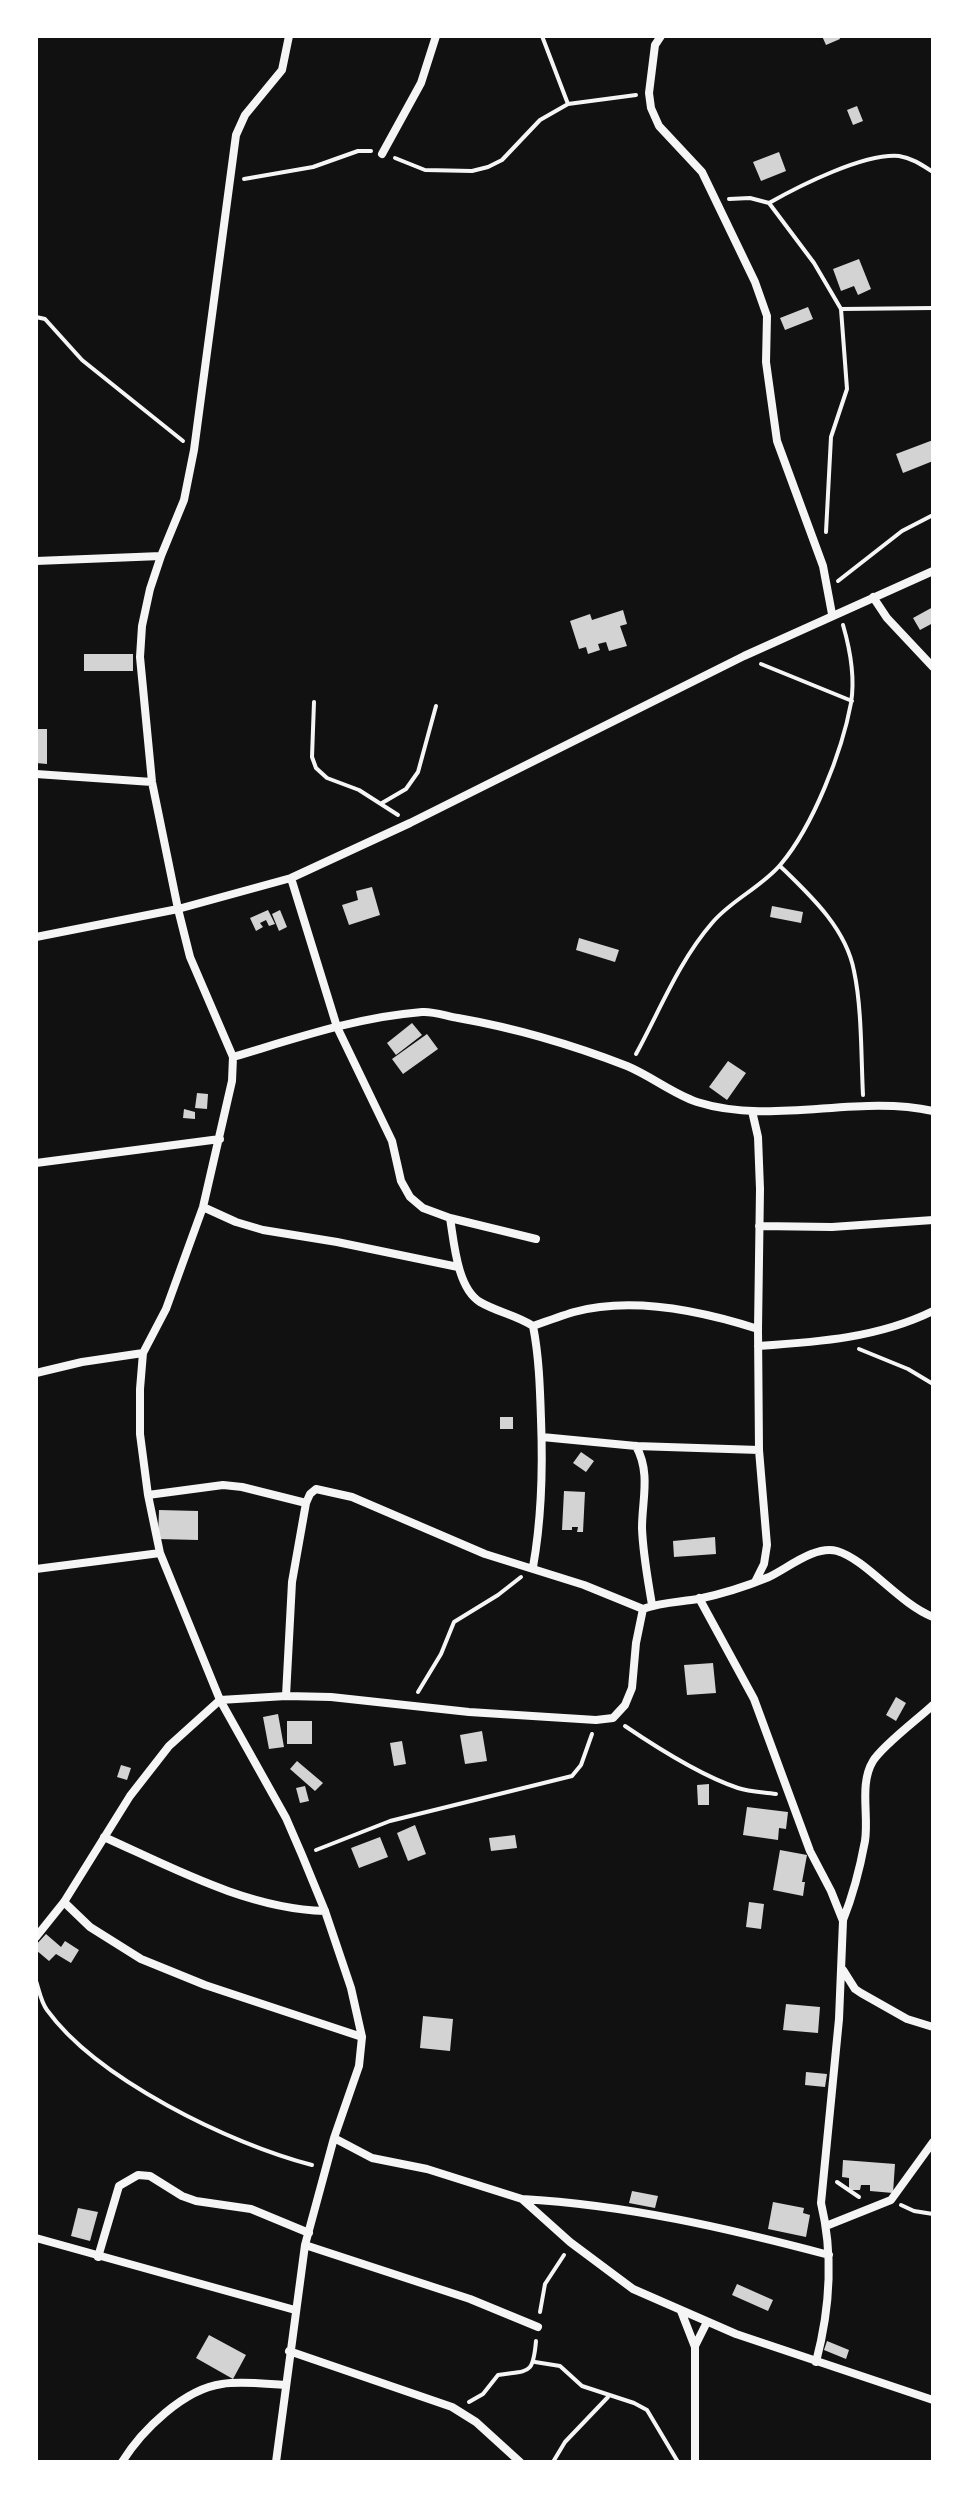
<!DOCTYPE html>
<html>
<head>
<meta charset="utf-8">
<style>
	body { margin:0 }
	#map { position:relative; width:969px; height:2498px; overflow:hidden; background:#111; font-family:"Varela Round",sans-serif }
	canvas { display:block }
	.frame { position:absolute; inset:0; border:38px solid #fff; pointer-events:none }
</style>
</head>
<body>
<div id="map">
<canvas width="969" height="2498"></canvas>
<div class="frame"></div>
</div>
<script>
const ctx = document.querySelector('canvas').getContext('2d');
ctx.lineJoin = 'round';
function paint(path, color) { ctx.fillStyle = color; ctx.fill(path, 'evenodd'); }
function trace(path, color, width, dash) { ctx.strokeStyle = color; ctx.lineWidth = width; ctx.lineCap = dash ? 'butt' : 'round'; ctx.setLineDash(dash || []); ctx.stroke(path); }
const building = new Path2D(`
	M822 36H839L840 39 826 45Z
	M857 106 863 121 853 125 847 110Z
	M779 152 786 171 761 181 753 162Z
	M859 259 871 289 858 295 854 286 841 291 833 269Z
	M808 307 813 319 785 330 780 318Z
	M933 440V461L903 473 896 454Z
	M933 607V623L920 630 913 618Z
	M623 610 627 624 620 626 627 646 609 651 606 642 598 644 600 650 588 654 586 647 579 649 570 621 590 614 592 620Z
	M84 654H133V671H84Z
	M36 729H47V764L36 763Z
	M372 887 380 915 349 925 342 905 358 900 356 891Z
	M772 906 803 912 801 923 770 917Z
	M268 910 275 924 269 926 266 920 260 923 263 927 256 931 250 918Z
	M280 910 287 927 279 931 272 914Z
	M579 938 619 950 615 962 576 950Z
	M412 1023 422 1035 396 1055 387 1043Z
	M427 1034 438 1049 403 1074 392 1059Z
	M728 1061 746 1073 727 1100 709 1087Z
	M197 1093 208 1094 207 1109 195 1108Z
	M184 1109 195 1112V1119L183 1118Z
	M500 1417H513V1429H500Z
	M581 1452 594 1461 586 1472 573 1463Z
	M564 1491 585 1492 583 1532H577L578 1527H572V1530H562Z
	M159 1510 198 1511V1540L158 1539Z
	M715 1537 716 1554 674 1557 673 1541Z
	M713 1663 716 1693 687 1695 684 1665Z
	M896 1697 906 1703 896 1721 886 1715Z
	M278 1714 284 1747 269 1749 263 1717Z
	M287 1721H312V1744H287Z
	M482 1731 487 1761 465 1764 460 1735Z
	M402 1741 406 1764 394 1766 390 1743Z
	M297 1761 323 1783 315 1791 290 1769Z
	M121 1765 131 1768 127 1780 117 1777Z
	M709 1784V1805H698L697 1785Z
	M305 1786 309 1801 300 1803 296 1788Z
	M747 1807 788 1812 786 1829 779 1828 778 1840 743 1835Z
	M415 1825 426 1854 408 1861 397 1833Z
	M515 1835 517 1848 491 1851 489 1838Z
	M380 1837 388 1857 359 1868 351 1848Z
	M780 1850 807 1855 802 1882H805L803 1896 773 1890Z
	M749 1902 764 1904 761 1929 746 1927Z
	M46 1934 61 1947 65 1941 79 1950 71 1963 56 1954 49 1961 36 1950V1945Z
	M786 2004 820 2007 818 2033 783 2030Z
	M423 2016 453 2019 450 2051 420 2048Z
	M806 2072 827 2074 825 2087 805 2085Z
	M843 2160 895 2164 893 2193 870 2191V2185H861L860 2190H849V2178L842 2177Z
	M632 2191 658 2196 655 2208 629 2203Z
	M773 2202 804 2208 803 2213 810 2215 806 2237 768 2229Z
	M78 2208 98 2212 90 2241 71 2236Z
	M737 2284 773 2300 768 2311 732 2295Z
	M209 2335 246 2355 233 2379 196 2358Z
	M827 2341 849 2350 846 2359 824 2350Z`);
const path = new Path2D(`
	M542 36 568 104
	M395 158 425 170 472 171 488 167 502 160 540 120 568 104 636 95
	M244 179 313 167 358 151H371
	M729 199 750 198 769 203 814 263 841 309 847 389 831 437 826 532
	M769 203C799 186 864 153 899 156 912 158 922 165 933 172
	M841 309 933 308
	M36 317 45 319 82 360 183 441
	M838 581 902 531 933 515
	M761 664 852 701
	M314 702 312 757 316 768 327 778 359 790 398 815
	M382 803 406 789 418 772 436 706
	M780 866C810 895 846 928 854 971 862 1008 861 1057 863 1095
	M636 1054C660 1010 679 961 712 923 731 900 762 887 781 864 813 826 842 752 851 703 855 679 850 649 843 625
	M859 1349 908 1369 933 1384
	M418 1692 441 1654 454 1622 498 1595 521 1577
	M625 1726C656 1747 702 1776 738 1788 750 1792 763 1792 776 1794
	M316 1850 390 1821 572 1776 581 1765 592 1734
	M36 1981C39 1990 41 2002 47 2010 97 2079 230 2144 312 2165
	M837 2182 859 2197
	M901 2205 914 2211 933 2214
	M540 2312 545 2284 564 2255
	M535 2362 560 2366 582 2386 634 2403 647 2410 678 2462
	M469 2402 483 2394 498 2375C529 2370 533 2376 536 2341
	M553 2462 565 2442 608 2397`);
const minor = new Path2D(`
	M661 36 655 45 649 93 651 108 659 126 702 172 755 282 767 316 766 362 777 441 823 566 832 614
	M382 154 421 83 436 36
	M36 561 161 556
	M873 597 887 618 933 667
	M36 774 152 782
	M291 878 337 1027 392 1141 401 1181 410 1197 423 1208 450 1218 536 1239
	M36 937 178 909 291 878 410 823 744 656 933 571
	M233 1057C294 1039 357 1017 422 1012 433 1011 446 1016 458 1018 515 1028 573 1045 627 1066 651 1076 673 1094 697 1102 773 1126 856 1094 933 1111
	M752 1111 758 1137 760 1189 758 1329 759 1450 767 1545 764 1564 755 1582
	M36 1163 220 1139
	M203 1207 236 1222 263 1230 337 1242 458 1267
	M450 1218C454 1242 457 1288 480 1302 497 1312 516 1315 533 1326 539 1356 540 1388 541 1419 543 1470 542 1517 533 1567
	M759 1226 832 1227 933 1220
	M533 1326C547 1321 561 1316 574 1312 632 1296 702 1311 758 1329
	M758 1346C818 1342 878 1338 933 1311
	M36 1373 82 1362 143 1353
	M542 1437 636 1446 759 1450
	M636 1446C651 1473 642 1500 642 1528 643 1555 648 1580 652 1605
	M148 1495 223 1485 242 1487 306 1503
	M36 1569 160 1553
	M699 1598 754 1699 810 1851 831 1891 843 1921 839 2019 821 2203C834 2257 830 2309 816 2362
	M286 1696 292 1582 306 1503 310 1494 316 1489 352 1497 485 1554 584 1585 643 1609
	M104 1837C173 1868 248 1909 325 1911
	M64 1902 90 1927 141 1959 205 1985 362 2037
	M843 1920C853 1895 860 1868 865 1841 869 1815 859 1784 873 1761 883 1745 918 1719 933 1705
	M36 1937 64 1902 130 1796 169 1746 220 1700 286 1696 331 1697 469 1712 596 1720 613 1718 625 1705 632 1688 636 1643 643 1609C661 1602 680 1602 698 1599 722 1594 747 1586 769 1577 788 1568 815 1545 837 1551 867 1560 898 1603 933 1617
	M843 1970 855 1989 861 1993 907 2019 933 2027
	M334 2138 372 2158 427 2169 522 2199 570 2242 633 2289 736 2334 933 2400
	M522 2199C627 2205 727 2228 829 2255
	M826 2226 891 2200 933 2142
	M36 2238 295 2310
	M305 2245 470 2299 538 2327
	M98 2257 119 2186 138 2175 150 2176 182 2196 196 2201 251 2209 309 2233
	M681 2311 695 2347V2462
	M695 2346 707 2322
	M289 2351 452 2407 476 2422 520 2462
	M122 2462C142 2430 184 2389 222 2384 242 2381 265 2384 285 2385
	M276 2462 305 2245 334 2138 359 2066 362 2037 351 1988 325 1911 302 1855 286 1818 220 1700 160 1553 148 1495 140 1434V1389L143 1353 166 1309 203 1207 232 1081 233 1057 190 957 178 909 152 782 140 657 142 626 150 589 161 556 184 500 194 450 236 135 245 115 282 70 289 36`);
paint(building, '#d3d3d3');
trace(path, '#f5f5f5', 4);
trace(minor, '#f5f5f5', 8);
</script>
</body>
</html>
